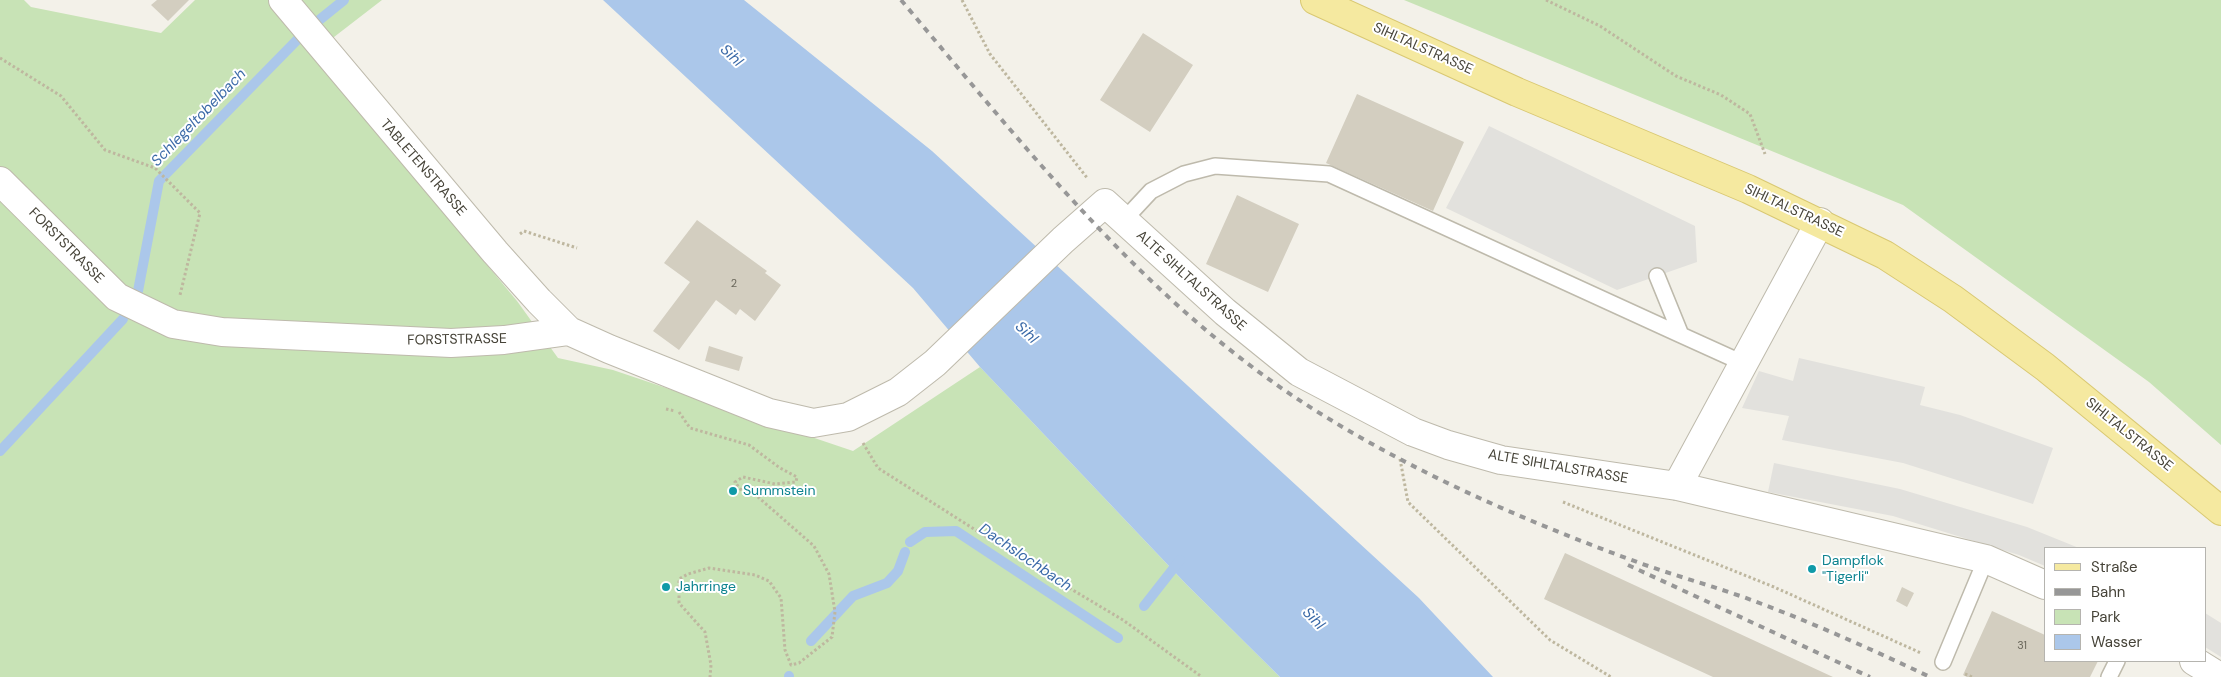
<!DOCTYPE html>
<html>
<head>
<meta charset="utf-8">
<style>
	body { margin:0 }
	#map { position:relative; width:2221px; height:677px; overflow:hidden; background:#f3f1e9; font-family:"DM Sans",sans-serif }
	canvas { display:block }
	.legend { position:absolute; left:2044px; top:547px; width:162px; height:115px; box-sizing:border-box; background:#fff; border:1px solid #b5b4af; margin:0; padding:6px 9px; list-style:none; font-size:15px; color:#464338 }
	.legend li { display:flex; align-items:center; gap:10px; height:25px }
	.legend b { width:25px; border:1px solid #b5b4af }
</style>
</head>
<body>
<div id="map">
<canvas width="2221" height="677"></canvas>
<ul class="legend">
<li><b style="height:6px;background:#f5e9a0"></b>Straße</li>
<li><b style="height:6px;background:#979797"></b>Bahn</li>
<li><b style="height:14px;background:#c8e3b6"></b>Park</li>
<li><b style="height:14px;background:#abc7ea"></b>Wasser</li>
</ul>
</div>
<script>
const ctx = document.querySelector('canvas').getContext('2d');
ctx.lineJoin = 'round';
function paint(path, color) { ctx.fillStyle = color; ctx.fill(path, 'evenodd'); }
function trace(path, color, width, dash) { ctx.strokeStyle = color; ctx.lineWidth = width; ctx.lineCap = dash ? 'butt' : 'round'; ctx.setLineDash(dash || []); ctx.stroke(path); }
function drawText(font, color, halo, rows, align = 'center') {
  ctx.font = font + ' "DM Sans",sans-serif'; ctx.lineWidth = 4; ctx.setLineDash([]); ctx.textBaseline = 'middle'; ctx.strokeStyle = halo; ctx.fillStyle = color; for (const [text, x, y, turn = 0] of rows) {
    ctx.save(); ctx.translate(x, y); ctx.rotate((+turn || 0) * Math.PI / 180); ctx.textAlign = isNaN(turn) ? turn : align; if (halo) ctx.strokeText(text, 0, 0); ctx.fillText(text, 0, 0); ctx.restore();
  }
}
const green = new Path2D(`
	M0 0H24L31 7 161 33 195 0H382L312 54 517 301 558 358 613 370 853 451 980 367 1186 584 1280 677H0Z
	M1404 0H2221V445L2149 382 1903 205Z`);
const parking = new Path2D(`
	M1489 126 1695 226 1697 262 1617 290 1446 208Z
	M1799 358 1925 387 1920 405 1960 415 2053 448 2033 504 1903 463 1782 440 1789 416 1742 408 1759 371 1793 381Z
	M1774 463 1900 489 2027 527 2079 548H2045V566L2019 555 1893 516 1768 492Z
	M2205 613 2221 623V657L2205 647Z`);
const water = new Path2D(`
	M603 0H744L932 151 1419 598 1493 677H1280L1186 584 980 367 913 288Z`);
const stream = new Path2D(`
	M318 21 344 0
	M138 291 159 181 298 39
	M0 451 123 319
	M910 542 925 532 956 531 1118 638
	M1144 606 1180 560
	M811 641 853 596 887 583 898 571 905 552
	M789 677V676`);
const building = new Path2D(`
	M157 0H189L168 21 151 5Z
	M1143 33 1193 65 1150 132 1100 100Z
	M1357 94 1464 142 1433 211 1326 163Z
	M1237 195 1299 224 1268 292 1206 264Z
	M697 220 767 271 765 273 781 285 755 321 740 309 736 315 716 300 679 350 653 331 690 282 664 263Z
	M709 346 743 357 739 371 705 361Z
	M1565 553 1833 677H1713L1544 599Z
	M1902 587 1914 593 1907 607 1896 601Z
	M1992 611 2045 635V661H2098L2090 677H1967L1963 675Z`);
const path = new Path2D(`
	M962 0 990 54 1088 179
	M1546 0 1600 26 1676 76 1721 95 1750 114 1765 154
	M0 58 61 96 105 150 155 168 200 213 180 295
	M520 234 524 231 577 248
	M666 409 675 411
	M679 412 690 428 749 445 780 468 797 477 796 482 775 484 743 477 735 482 740 489 758 497 814 546 829 574 835 612 832 637 799 663 791 665 785 650 781 598 769 581 755 575 709 568 688 574 679 579V603L705 632 711 665 710 677
	M863 443 878 468 1029 564 1123 620 1202 677
	M1400 459 1408 502 1550 640 1611 677
	M1563 502 1774 587 1921 653
	M1965 674 1972 677`);
const service = new Path2D(`
	M1124 220 1151 191 1184 174 1215 166 1329 174 1681 335
	M1657 276 1681 335 1745 364
	M1943 662 1986 559
	M2109 677 2117 661`);
const minor = new Path2D(`
	M283 0 495 252 539 301 569 331
	M0 181 117 297 173 324 222 332 451 343 504 340 569 331 609 349 769 413 813 423 848 417 898 392 935 363 1063 240 1105 203 1225 312 1299 372 1413 432 1448 445 1501 460 1677 486 1986 559 2045 585
	M1677 486 1820 222
	M2194 661 2220 677`);
const primary = new Path2D(`
	M1315 0 1517 92 1748 189 1885 255 1953 299 2045 367 2221 511`);
const rail = new Path2D(`
	M901 0C1022 143 1138 293 1296 398 1401 467 1519 519 1637 562 1678 577 1721 588 1762 604 1820 626 1875 651 1930 677
	M1628 565 1870 677`);
const markers = [
	[733,491,5,"#0f9aa8"],
	[1812,569,5,"#0f9aa8"],
	[666,587,5,"#0f9aa8"]
];
const numberNames = [
	["2",734,284],
	["31",2022,646]
];
const streetNames = [
	["SIHLTALSTRASSE",1423,49,24],
	["TABLETENSTRASSE",423,168,49],
	["SIHLTALSTRASSE",1794,211,25],
	["FORSTSTRASSE",66,246,45],
	["ALTE SIHLTALSTRASSE",1191,281,42],
	["FORSTSTRASSE",457,340,-1],
	["SIHLTALSTRASSE",2129,435,39],
	["ALTE SIHLTALSTRASSE",1558,467,10]
];
const cultureNames = [
	["Summstein",743,491],
	["Dampflok",1822,561],
	["\"Tigerli\"",1822,577],
	["Jahrringe",676,587]
];
const waterNames = [
	["Sihl",731,56,43],
	["Schlegeltobelbach",199,118,-46],
	["Sihl",1026,333,43],
	["Dachslochbach",1025,558,34],
	["Sihl",1313,619,46]
];
paint(green, '#c8e3b6');
paint(parking, '#e2e1dd');
paint(water, '#abc7ea');
trace(stream, '#abc7ea', 10);
paint(building, '#d3cec0');
trace(service, '#bebaac', 18);
trace(minor, '#bebaac', 30);
trace(primary, '#d9c872', 30);
trace(path, '#beb79f', 3, [2.5, 2.5]);
trace(service, '#fff', 15);
trace(minor, '#fff', 28);
trace(primary, '#f5e9a0', 28);
trace(rail, '#979797', 4, [6, 6]);
for (const [x, y, r, color] of markers) { const dot = new Path2D(); dot.arc(x, y, r, 0, 2 * Math.PI); ctx.fillStyle = color; ctx.fill(dot); trace(dot, '#fff', 2); }
drawText('11px', '#69665a', null, numberNames);
drawText('14px', '#464338', '#fff', streetNames);
drawText('14px', '#0d838f', '#fff', cultureNames, 'left');
drawText('italic 15px', '#3b6aa8', '#fff', waterNames);
</script>
</body>
</html>
